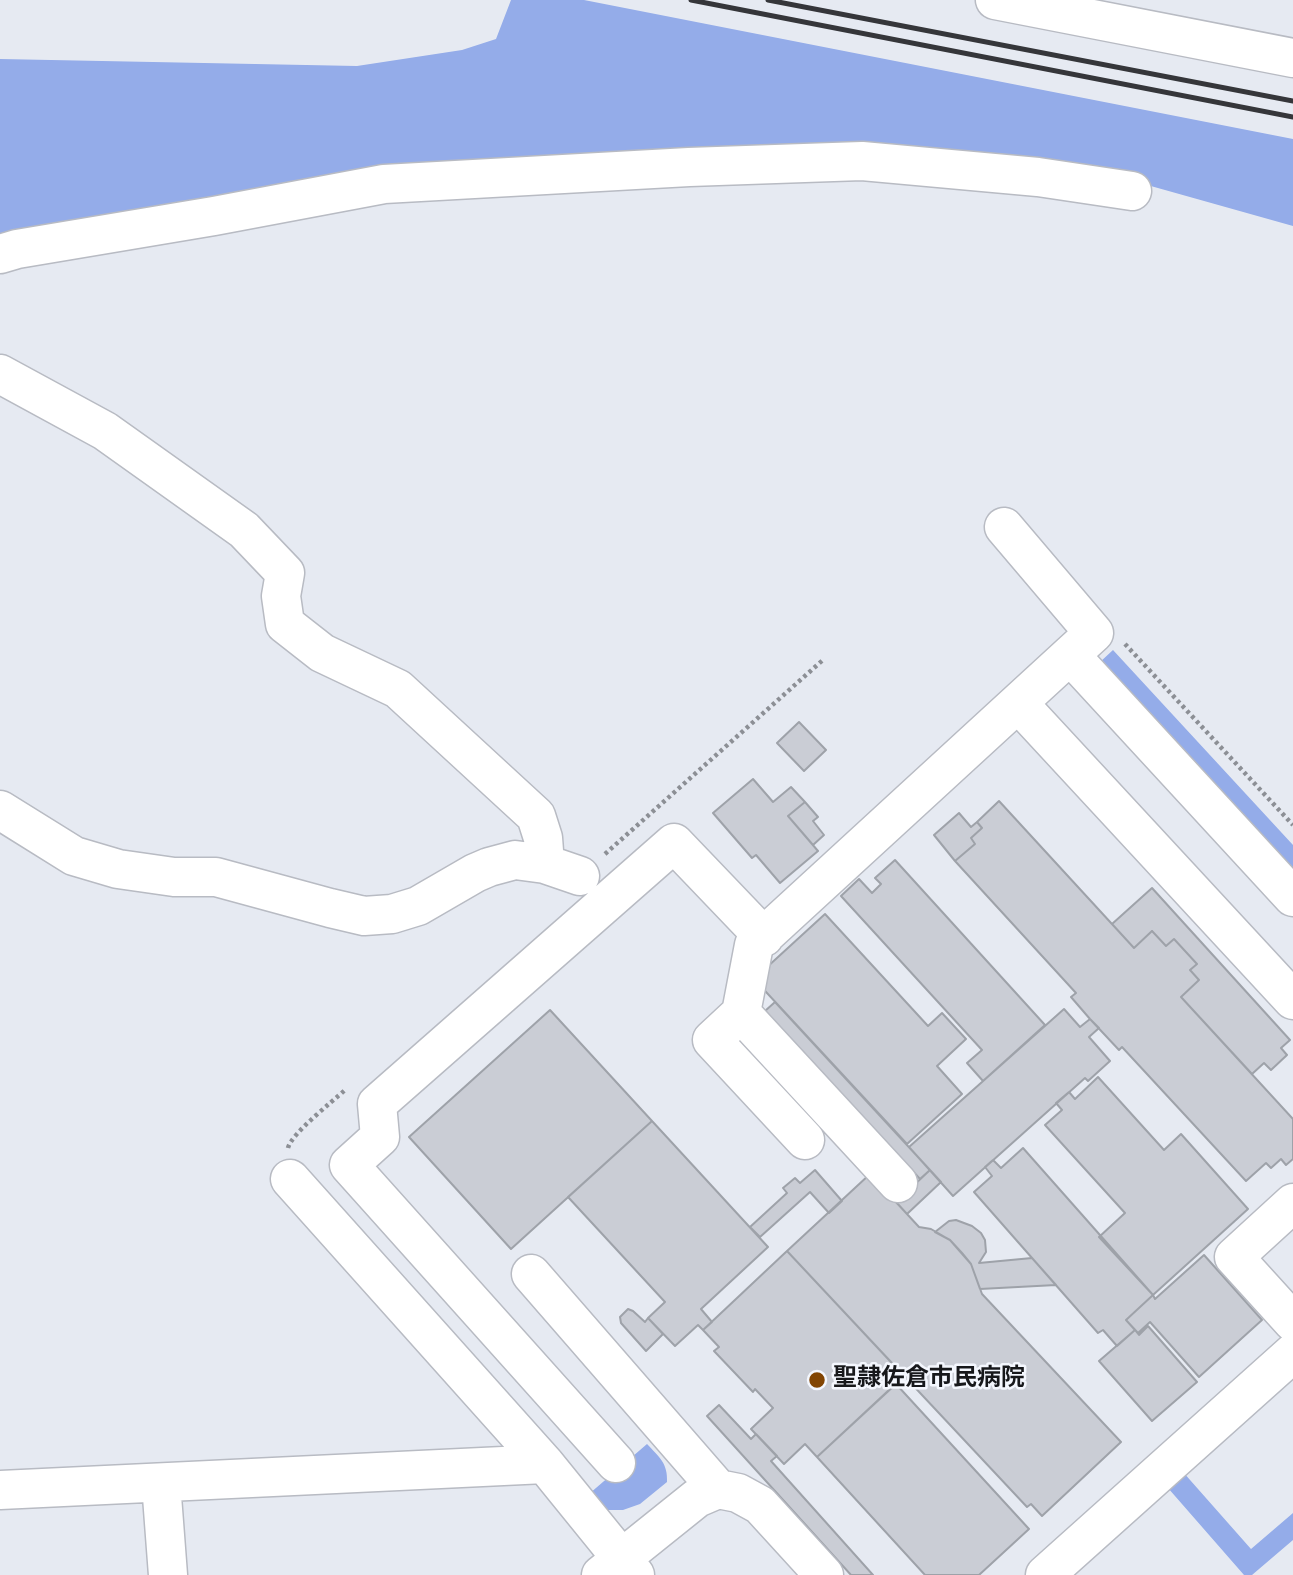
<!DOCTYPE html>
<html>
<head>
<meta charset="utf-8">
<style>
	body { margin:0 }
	canvas { display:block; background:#e6eaf2 }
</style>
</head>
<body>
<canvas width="1293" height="1575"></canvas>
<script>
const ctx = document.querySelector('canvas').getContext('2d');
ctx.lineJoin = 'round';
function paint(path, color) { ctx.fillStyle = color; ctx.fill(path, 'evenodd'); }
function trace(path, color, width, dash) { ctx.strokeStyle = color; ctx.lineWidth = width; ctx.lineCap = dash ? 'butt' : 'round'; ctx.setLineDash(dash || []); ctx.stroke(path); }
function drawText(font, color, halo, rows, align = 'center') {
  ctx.font = font + ' Spectral,"Noto Sans JP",serif'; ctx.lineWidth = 5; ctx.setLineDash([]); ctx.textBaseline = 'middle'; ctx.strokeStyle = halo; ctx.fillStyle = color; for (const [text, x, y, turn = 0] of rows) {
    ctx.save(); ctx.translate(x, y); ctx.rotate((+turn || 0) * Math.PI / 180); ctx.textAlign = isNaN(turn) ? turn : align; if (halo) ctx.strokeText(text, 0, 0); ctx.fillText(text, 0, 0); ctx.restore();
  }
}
const forest = new Path2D(`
	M511 0H584L1293 139V226L1133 181 863 151 0 244V59L357 66 462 50 496 39Z
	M1113 650 1293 845V878L1099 663Z
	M647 1444C659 1457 668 1463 667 1482L640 1504 623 1510H599L589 1494Z
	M1183 1472 1251 1549 1293 1513V1540L1252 1575H1244L1168 1488Z`);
const building = new Path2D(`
	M799 722 826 750 804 771 777 743Z
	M753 779 773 802 791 787 805 802 788 816 818 851 780 883 756 855 752 858 713 813Z
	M999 801 1134 948 1152 931 1166 946 1174 939 1197 964 1190 970 1199 980 1181 997 1293 1119V1159L1286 1165 1281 1159 1271 1168 1266 1163 1246 1181 1122 1047 1119 1050 1090 1019 1071 997 1076 993 955 861 975 844 971 838 982 828 977 822Z
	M805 802 818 817 813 821 824 835 813 845 788 816Z
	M959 813 971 827 977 822 982 828 971 838 975 844 955 861 934 835Z
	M895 860 1045 1025 983 1081 967 1063 982 1050 841 896 859 879 872 893 881 884 875 878Z
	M1152 888 1290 1040 1281 1048 1287 1055 1271 1070 1264 1063 1252 1074 1181 997 1199 980 1190 970 1197 964 1174 939 1166 946 1152 931 1134 948 1112 924Z
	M825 914 928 1026 942 1013 966 1039 937 1066 962 1094 907 1144 754 979Z
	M775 1002 930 1170 920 1179 765 1011Z
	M1064 1009 1080 1027 1090 1019 1099 1028 1089 1037 1110 1061 1088 1081 1085 1078 953 1196 909 1147Z
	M550 1010 652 1121 511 1249 409 1137Z
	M1098 1077 1164 1150 1181 1134 1248 1209 1153 1295 1099 1237 1125 1213 1045 1125 1062 1110 1056 1103 1069 1092 1075 1099Z
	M652 1121 768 1247 701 1309 712 1322 703 1330 698 1325 675 1346 648 1318 665 1302 568 1197Z
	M1023 1148 1153 1295 1126 1320 1135 1330 1117 1346 1103 1330 1098 1333 974 1192 992 1176 985 1167 993 1160 1001 1168Z
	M815 1170 842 1201 829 1213 810 1192 760 1237 750 1227 787 1193 783 1188 795 1178 800 1183Z
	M930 1170 941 1182 907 1214 896 1202Z
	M870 1174 919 1227 931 1229 950 1240 962 1253 971 1264 982 1294 1121 1442 1042 1516 1031 1504 1027 1507 787 1251Z
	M956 1220 972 1226 981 1233 985 1240 986 1252 979 1263 1032 1258 1056 1285 980 1289 971 1264 950 1240 935 1232 949 1221Z
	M787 1251 904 1376 817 1457 805 1444 784 1464 751 1429 773 1408 755 1389 753 1392 714 1351 719 1347 703 1330Z
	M1204 1255 1262 1320 1199 1377 1150 1322 1138 1333 1126 1320 1153 1295 1155 1299Z
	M628 1309 633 1311 645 1322 648 1318 663 1334 646 1351 621 1323 620 1317Z
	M1148 1326 1197 1382 1152 1421 1099 1361 1135 1330 1139 1335Z
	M896 1384 1029 1529 979 1575H925L817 1457Z
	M719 1405 751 1439 756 1434 777 1456 771 1461 873 1575H851L707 1416Z`);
const path = new Path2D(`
	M1125 644 1293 825
	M605 854 824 659
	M288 1148C291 1134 332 1102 345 1090`);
const minor = new Path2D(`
	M995 0 1293 58
	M0 254 17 249 214 216 384 184 689 167 862 161 1038 177 1132 191
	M0 374 105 431 244 530 285 573 281 596 285 624 322 653 398 689 536 816 543 838 545 864
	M1004 527 1094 633 1070 655
	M1018 703 1293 1000
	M0 810 74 856 118 869 174 877H216L330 908 364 916 392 914 418 906 475 873 489 867 515 860 545 864 580 876
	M741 1013 712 1040 805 1140
	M290 1179 545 1464 635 1575
	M898 1183 741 1013 754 945 1070 655 1293 897
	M1293 1203 1234 1257 1293 1322
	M531 1274 718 1489
	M616 1463 349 1165 380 1137 377 1104 674 843 764 937
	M161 1483 168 1575
	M0 1490 545 1464
	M601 1575 697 1498 718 1489 738 1493 760 1505 824 1575
	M1045 1575 1293 1353`);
const rail = new Path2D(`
	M691 0 1293 117
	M768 0 1293 101`);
const markers = [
	[817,1380,9,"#824503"]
];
const poiNames = [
	["聖隷佐倉市民病院",833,1380]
];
paint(forest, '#94ace9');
paint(building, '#cacdd5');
trace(building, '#9ea2a9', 2);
trace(minor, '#b8bbc3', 41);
trace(path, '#8c8f95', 4.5, [3.5, 3.5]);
trace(minor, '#fff', 38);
trace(rail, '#35363a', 5);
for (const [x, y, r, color] of markers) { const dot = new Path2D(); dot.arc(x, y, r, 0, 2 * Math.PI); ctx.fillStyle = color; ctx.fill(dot); trace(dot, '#f4f7fe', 2.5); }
drawText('bold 24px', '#17181b', '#f4f7fe', poiNames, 'left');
</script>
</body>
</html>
